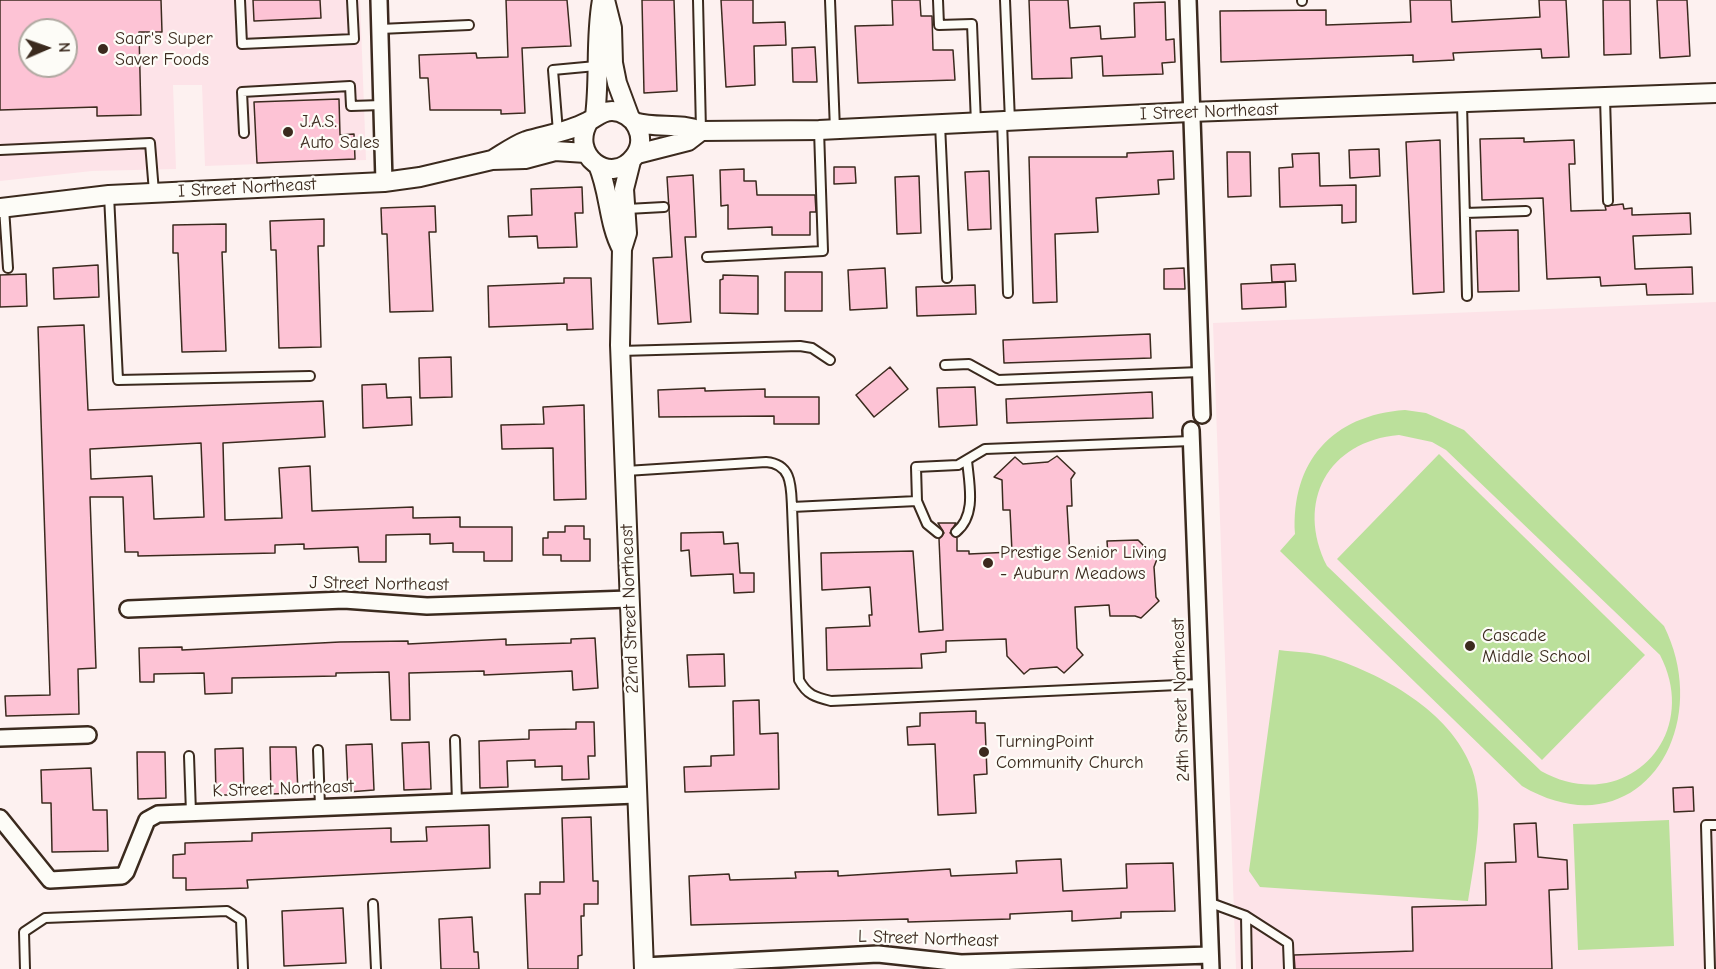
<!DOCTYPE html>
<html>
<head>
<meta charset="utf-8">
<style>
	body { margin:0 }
	#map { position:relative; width:1716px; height:969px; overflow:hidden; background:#fdf1f0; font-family:"Comic Neue",sans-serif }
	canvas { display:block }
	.north { position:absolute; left:18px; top:18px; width:60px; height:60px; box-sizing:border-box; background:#fdfcf7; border:2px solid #afa8a0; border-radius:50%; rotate:88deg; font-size:16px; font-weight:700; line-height:24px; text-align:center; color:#3b2a1e }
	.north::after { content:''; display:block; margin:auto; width:21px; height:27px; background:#3b2a1e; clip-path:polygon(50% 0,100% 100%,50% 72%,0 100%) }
</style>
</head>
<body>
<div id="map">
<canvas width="1716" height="969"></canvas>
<div class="north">N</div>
</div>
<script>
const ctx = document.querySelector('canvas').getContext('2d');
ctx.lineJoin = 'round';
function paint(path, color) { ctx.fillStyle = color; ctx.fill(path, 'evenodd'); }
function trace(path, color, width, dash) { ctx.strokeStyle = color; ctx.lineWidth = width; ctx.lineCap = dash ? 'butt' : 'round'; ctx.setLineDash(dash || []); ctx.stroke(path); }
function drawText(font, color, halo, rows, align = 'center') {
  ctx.font = font + ' "Comic Neue",sans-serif'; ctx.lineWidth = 4.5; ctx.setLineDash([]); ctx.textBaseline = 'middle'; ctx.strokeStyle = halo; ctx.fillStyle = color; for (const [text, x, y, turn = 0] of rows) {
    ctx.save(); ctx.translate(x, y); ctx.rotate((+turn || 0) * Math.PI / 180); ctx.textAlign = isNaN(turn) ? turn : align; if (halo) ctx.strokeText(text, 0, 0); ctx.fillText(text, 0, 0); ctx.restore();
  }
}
const built = new Path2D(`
	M0 0H360L366 160 205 166 202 85H173L176 169 92 171 0 181ZM30 30H66V66H30Z
	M1716 302V969H1236L1213 323Z`);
const green = new Path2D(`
	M1405 410 1426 413 1464 430 1664 626C1716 731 1636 853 1522 786L1280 551 1295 534C1291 462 1332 415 1405 410ZM1399 435 1432 442 1446 450 1660 655C1703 738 1623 817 1541 771L1327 566C1295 502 1328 441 1399 435Z
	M1439 454 1645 655 1542 760 1337 559Z
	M1279 650C1294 652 1310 652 1325 656 1381 673 1451 711 1472 769 1486 808 1474 861 1468 901L1260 887 1249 871Z
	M1669 820 1674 946 1578 950 1573 824Z`);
const building = new Path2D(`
	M0 0H161L162 32H139L141 115 97 116V107L0 110ZM30 30H66V66H30Z
	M253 0H320L321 18 254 21Z
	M506 0H567L571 46 522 48 525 113 501 114V110H430L428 78H420L419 55 476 53 477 58 508 57Z
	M642 0H674L677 91 644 93Z
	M721 0H753V23L785 22 786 45 754 46 755 85 726 87Z
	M892 0H920L921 16H932L933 50H953L955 80 858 83 855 26 893 25Z
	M1029 0H1068L1070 28 1100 26 1101 39 1135 37 1134 3 1165 2 1166 40 1174 39 1175 62 1162 63 1163 74 1103 76 1102 56 1071 58 1072 78 1032 79Z
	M1410 0H1451L1452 22 1540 17 1539 0H1566L1569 57 1542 58 1541 49 1453 53 1454 60 1413 62V55L1221 62 1220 11 1326 10V25L1411 22Z
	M1603 0H1630L1631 54 1604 55Z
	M1657 0H1687L1690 56 1660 58Z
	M815 47 817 82H793L792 48Z
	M339 99 340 135 354 134 355 159 257 163 254 102Z
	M1524 138V142L1574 140 1575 164H1569L1571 211 1606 210 1605 206 1623 204 1624 209 1632 208V215L1690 213 1691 234 1633 236 1635 269 1692 267 1693 294 1647 295 1646 284 1601 286 1600 277 1547 279 1543 198 1482 200 1480 139Z
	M1440 140 1444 292 1413 294 1406 142Z
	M1379 149 1380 176 1350 178 1349 150Z
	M1173 151 1174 179 1158 180 1159 194 1096 198 1098 232 1055 234 1057 302 1033 303 1029 157H1127V153Z
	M1227 152H1250L1251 196 1228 197Z
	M1319 153 1320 186 1356 185V222L1342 223V205L1280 207 1279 168 1293 167 1292 154Z
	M834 167H855L856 183 834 184Z
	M744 169V181H756L757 195H815L816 212H810V235H772V227L728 229V205L721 206 720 170Z
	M989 171 991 229 968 230 965 172Z
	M693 175 696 237H685L691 322 658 324 653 258 672 257 667 177Z
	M919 176 921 233 897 234 895 177Z
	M582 187 583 213H575L577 247 538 248 537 236 509 237 508 216 532 215 531 189Z
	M435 206 436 232H429L433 311 390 312 387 234H382L381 208Z
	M324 219V246H318L321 347 279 348 276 250H271L270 221Z
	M226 224V252H222L226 351 182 352 178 253H173V225Z
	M1518 230 1519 291 1478 292 1476 231Z
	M1295 264 1296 281 1272 282 1271 265Z
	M98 265 99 297 54 299 53 268Z
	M885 268 887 308 850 310 848 270Z
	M1184 268 1185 289H1164V269Z
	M785 272H822V311H785Z
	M26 274 27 306 0 307V275Z
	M723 275 758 276V314L720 313V280L723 279Z
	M564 278H591L593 329 567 330V324L489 327 488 286 564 283Z
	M1285 282 1286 307 1242 309 1241 284Z
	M975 285 976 314 917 316 916 287Z
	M84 325 88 410 323 401 325 437 223 443 225 520 282 518 279 468 310 466 312 511 413 507V518L460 517V527H512V561H484V552H453V543L430 544V534L386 535V562H359L358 547 304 549V544L275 545V553L138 556V552H125L123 497H90L96 668 78 669 79 714 6 716 5 696 50 695 38 327ZM201 443 204 517 154 519 152 476 91 479 90 449Z
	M1150 334 1151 358 1004 363 1003 340Z
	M451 357 452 397 420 398 419 358Z
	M890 367 908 389 874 417 856 395Z
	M386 384 387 398 411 397 412 425 363 428 362 385Z
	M975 387 977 425 939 427 937 388Z
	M705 388V391L765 389V397H819V424H774V416L659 417 658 390Z
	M1152 392 1153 418 1007 423 1006 399Z
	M584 405 586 499 554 500 553 448 502 449 501 425 544 424 543 407Z
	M1057 456 1075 473 1071 479 1072 506H1067L1070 557 1108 556 1107 541 1138 540 1157 559 1154 567 1156 597 1159 601 1141 618 1135 616H1110L1109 605 1075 607 1077 648 1083 655 1064 673 1057 667 1030 669 1024 674 1007 656 1006 639 946 641V652L921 654 922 668 827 670 826 628 870 626 869 615H872L870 587 822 590 821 553 913 551 919 632 943 630 939 539 944 533 938 523H956L950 533 957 538V551H969V554L1012 552 1010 510H1003L1002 480 994 477 1015 457 1023 464 1048 462Z
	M565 526H584V539H590V561H561V555H543V538H548V532H565Z
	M723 532 724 544 738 543 740 573H754V592L734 593 733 574 691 576 689 550 681 551V533Z
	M595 638 598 688 573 690 572 671 484 675V671L409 673 410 720H391L389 672 336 673V676L232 678V693L205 694 204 673 154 674V682H140L139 648 182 647V650L340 642 408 641V644L506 639V645L571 643V639Z
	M724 654 725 686 689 687 687 655Z
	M759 700 760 734 778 733 779 789 685 792 684 767 711 766V756L734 755 733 701Z
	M976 711V723H985L987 774 974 775 976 813 938 815 935 744 908 745 907 727 920 726V713Z
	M576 722H594L595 756H588L589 779 562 780V766L535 767V760L507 761 508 787 480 788 479 741 529 739V730L576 729Z
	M429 742 431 789 404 790 402 743Z
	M372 744 374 790 348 792 346 745Z
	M270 747H296L298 793 271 794Z
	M243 748 244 795H216L215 749Z
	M137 752H165L166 798 138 799Z
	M91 768 93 810H107L108 851 52 852 51 803H42L41 770Z
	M1693 787 1694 811 1674 812 1673 788Z
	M591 817 593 881H598V904H584V916H581L582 955 578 956V969H528L525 894H540V882H564L562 818Z
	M1536 823 1538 857 1567 860 1568 889 1549 890 1552 969H1295L1294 955 1413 951 1412 907 1486 905 1485 863 1516 862 1514 824Z
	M489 825 490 868 247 880 248 888 186 890V878H173V855L185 854V843L252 841V833L391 828V842L427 841 426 827Z
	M1061 859 1063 891 1127 888 1126 864 1173 863 1175 911 1121 912V918L1072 921V911L1010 914V919L908 922V919L691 925 689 876 729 874 730 880 796 878 795 872 838 871V876L950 869 951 876 1017 873 1016 861Z
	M343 908 346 963 284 966 282 911Z
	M472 917 474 952H478L479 969H441L439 919Z`);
const service = new Path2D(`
	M240 0 242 44 354 39 352 0
	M698 0 701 130
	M830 0 835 130
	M938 0 939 25 972 24 976 123
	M1005 0 1010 121
	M1302 0V1
	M380 29 469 25
	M1605 98 1608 201
	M1462 104 1467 296
	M1002 121 1008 293
	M940 124 947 278
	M558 132 553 70 596 66
	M244 133 242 92 350 86 351 106 382 105
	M0 150 150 143 154 192
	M109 195 118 380 310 376
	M4 208 8 268
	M627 209 664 207
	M1465 213 1526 211
	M707 257 823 251 819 130
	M620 351 800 346 812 348 830 360
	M945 365 969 364 998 380 1200 372
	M626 471 766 462C792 464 791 486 792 507L799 680C807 695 815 697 831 701L1200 684
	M917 501 927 524 938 533
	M792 507 917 501 916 467 958 465 985 449 1191 441
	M956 532C977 515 969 484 967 460
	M455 740 457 802
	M318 750 320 807
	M189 756 191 813
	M1208 902 1246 916 1247 969
	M373 904 376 969
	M1246 916 1288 943 1289 969
	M25 969 24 932 45 918 227 911 241 920 243 969
	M1710 969 1706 825H1716`);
const minor = new Path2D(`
	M379 0 384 182
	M1188 0 1202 415
	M1191 430 1211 969
	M128 609 344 600 427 606 629 599
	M0 738 88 735
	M0 818 50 880 122 876 126 872 147 820 158 814 636 795
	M644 966 878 954 961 963 1210 955`);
const tertiary = new Path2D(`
	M605 0 612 28 613 63 617 83 630 118
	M595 116C600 77 595 39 602 0
	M634 122C657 129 680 122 701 131L819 130 1190 112 1716 93
	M637 154 688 141 701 131
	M494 159C504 153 515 145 526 141 546 135 568 132 587 122 596 118 601 111 612 111 622 111 633 118 637 127 642 137 641 148 634 157 611 187 568 155 589 121
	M631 161 624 189 627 233 622 249 620 345 644 969
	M598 165C610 193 608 223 622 249
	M0 208 109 195 384 182 420 177 492 160 525 159 555 151 586 153`);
const markers = [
	[103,49,6,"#3b2a1e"],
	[288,132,6,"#3b2a1e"],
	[988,563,6,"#3b2a1e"],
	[1470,646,6,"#3b2a1e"],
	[984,752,6,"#3b2a1e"]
];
const poiNames = [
	["Saar's Super",115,39],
	["Saver Foods",115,60],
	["J.A.S.",300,122],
	["Auto Sales",300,143],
	["Prestige Senior Living",1000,553],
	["- Auburn Meadows",1000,574],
	["Cascade",1482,636],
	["Middle School",1482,657],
	["TurningPoint",996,742],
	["Community Church",996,763]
];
const streetNames = [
	["I Street Northeast",1209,112,-2],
	["I Street Northeast",247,188,-3],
	["J Street Northeast",379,584,1],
	["22nd Street Northeast",630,609,-92],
	["24th Street Northeast",1181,700,-92],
	["K Street Northeast",283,789,-2],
	["L Street Northeast",928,939,2]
];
paint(built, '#fde3e8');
paint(green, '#bbe09b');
paint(building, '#fdc3d5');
trace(building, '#3b2a1e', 1.5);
trace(service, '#3b2a1e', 12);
trace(minor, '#3b2a1e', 20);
trace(tertiary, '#3b2a1e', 22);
trace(service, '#fdfcf7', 8);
trace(minor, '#fdfcf7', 15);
trace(tertiary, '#fdfcf7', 18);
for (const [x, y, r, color] of markers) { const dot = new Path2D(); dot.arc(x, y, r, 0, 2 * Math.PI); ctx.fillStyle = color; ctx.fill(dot); trace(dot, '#fdfcf7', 2); }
drawText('18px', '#3b2a1e', '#fdfcf7', poiNames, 'left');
drawText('18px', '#3b2a1e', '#fdfcf7', streetNames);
</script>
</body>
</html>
